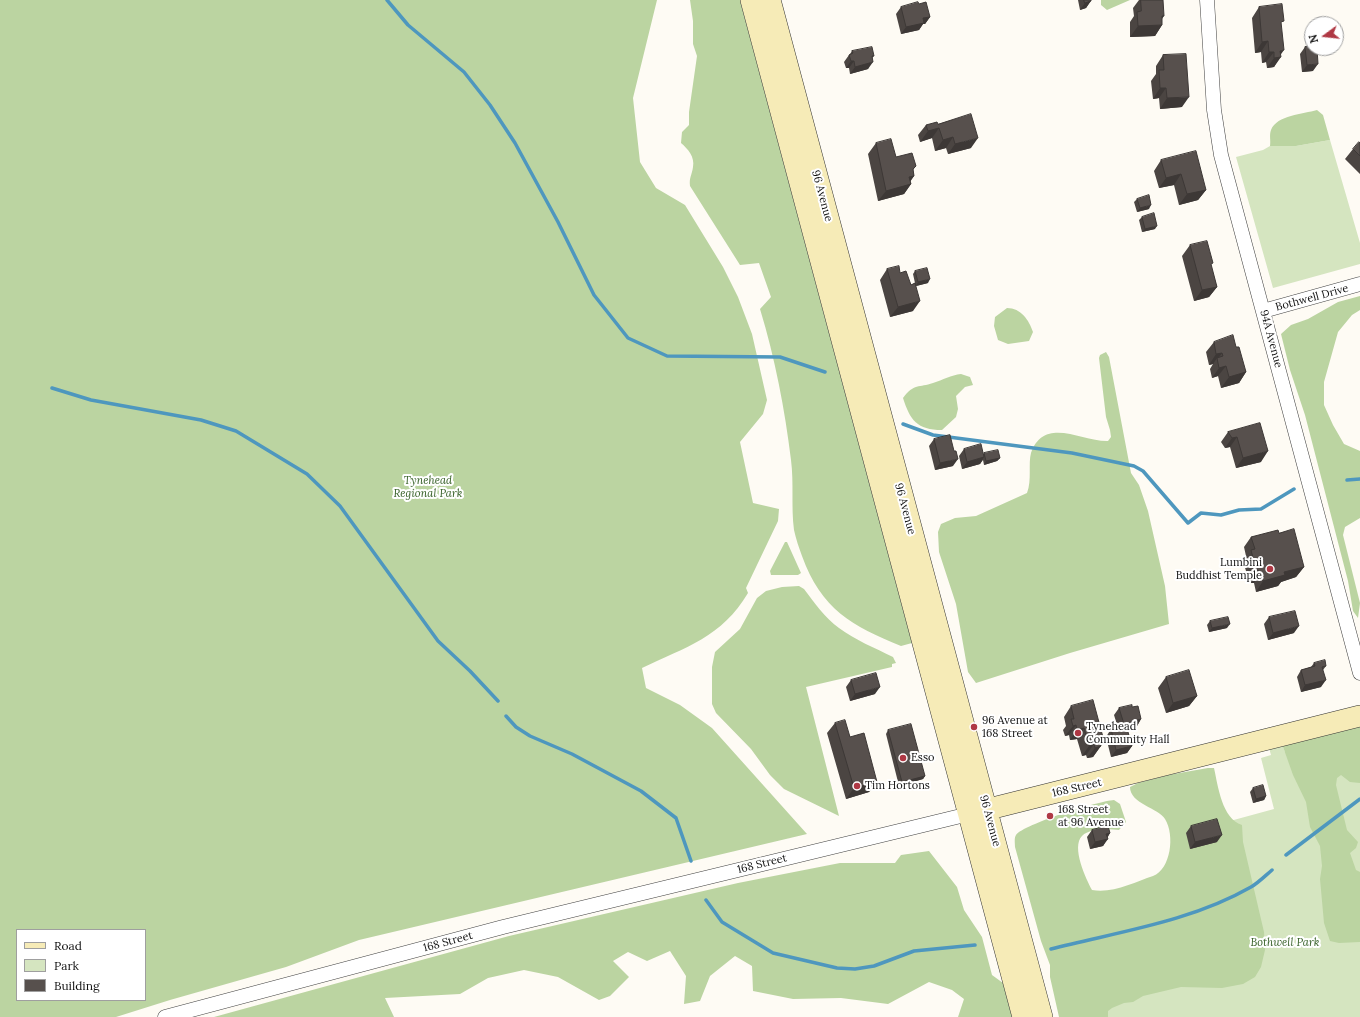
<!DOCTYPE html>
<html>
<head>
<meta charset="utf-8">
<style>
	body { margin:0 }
	#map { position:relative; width:1360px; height:1017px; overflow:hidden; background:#fefbf4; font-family:Lora,serif }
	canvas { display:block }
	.legend { position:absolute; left:16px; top:929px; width:130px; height:72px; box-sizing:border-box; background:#fff; border:1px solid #9f9f9f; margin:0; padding:5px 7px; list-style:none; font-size:12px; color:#101010 }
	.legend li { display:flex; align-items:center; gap:8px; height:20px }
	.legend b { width:20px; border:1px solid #9f9f9f }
	.north { position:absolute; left:1304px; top:16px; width:40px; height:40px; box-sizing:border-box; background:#fff; border:1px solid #9f9f9f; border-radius:50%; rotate:255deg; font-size:11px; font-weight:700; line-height:16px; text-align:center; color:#101010 }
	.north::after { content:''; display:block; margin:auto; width:14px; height:18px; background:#af3844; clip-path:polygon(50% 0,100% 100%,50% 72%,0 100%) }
</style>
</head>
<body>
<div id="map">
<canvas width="1360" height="1017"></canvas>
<ul class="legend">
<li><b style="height:5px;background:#f6ebb7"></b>Road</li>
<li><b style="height:11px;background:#d5e5c0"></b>Park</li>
<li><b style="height:11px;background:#57504d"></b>Building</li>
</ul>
<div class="north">N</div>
</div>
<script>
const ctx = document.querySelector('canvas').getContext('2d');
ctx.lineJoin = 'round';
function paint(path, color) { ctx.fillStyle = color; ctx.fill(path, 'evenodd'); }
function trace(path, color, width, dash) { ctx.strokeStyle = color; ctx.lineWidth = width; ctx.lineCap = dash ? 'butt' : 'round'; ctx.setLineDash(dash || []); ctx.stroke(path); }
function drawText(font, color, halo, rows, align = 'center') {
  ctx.font = font + ' Lora,serif'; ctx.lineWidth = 4; ctx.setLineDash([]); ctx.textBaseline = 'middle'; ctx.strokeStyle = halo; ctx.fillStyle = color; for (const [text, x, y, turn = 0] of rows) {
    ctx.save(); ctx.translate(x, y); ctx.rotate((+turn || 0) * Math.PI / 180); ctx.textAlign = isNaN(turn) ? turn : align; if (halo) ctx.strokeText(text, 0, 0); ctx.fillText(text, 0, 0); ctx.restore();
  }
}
const green = new Path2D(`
	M1330 140 1360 243V264L1273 288 1236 157 1263 150 1270 146H1296Z
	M1360 733V1017H1064L1230 821 1274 809 1261 758 1271 755 1269 748 1282 744 1285 752Z`);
const forest = new Path2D(`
	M0 0H657L633 98 640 162 656 188 685 205 723 267 738 297 752 334 767 400 763 414 740 442 753 503 779 509 778 521 746 588 748 593C722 637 686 647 642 668L646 688 680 705 712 728 807 834 359 940 286 967 170 1000 116 1017H0ZM17 930H145V1000H17Z
	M690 0H740L912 643 901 646C852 626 821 609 802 556 799 548 796 539 794 530 791 507 794 483 791 460 785 410 775 358 760 309L771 297 759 263 740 265 690 186C689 177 692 175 693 167 695 157 688 149 681 143L682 132 689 125V112L697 56 693 44V21Z
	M1101 0H1130L1107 10 1101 5Z
	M1317 110 1323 115 1330 140 1296 146H1270C1271 141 1269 135 1271 130 1277 115 1303 114 1317 110Z
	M1360 296V310L1352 315 1338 332 1324 382V405L1333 425 1344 444 1360 451V518L1345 527 1343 535 1360 603 1358 618 1353 611 1348 581 1305 415 1290 370 1281 334 1291 325 1308 319 1338 302Z
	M1007 308C1021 308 1029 320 1033 332L1029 341 1008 344 998 340 994 326 995 317Z
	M1106 352 1109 357 1131 473 1139 485 1148 511 1165 586 1169 624 1070 653 976 683 968 672 956 604 939 552 938 532 941 524 955 518 976 516 1027 493C1032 480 1028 464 1031 453 1044 415 1083 442 1108 441L1111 437 1110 430 1106 417 1099 358 1100 355Z
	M961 374 970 377 973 385 965 387 956 396 958 409 956 417 942 430C917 430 910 420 903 398 914 383 919 388 933 383 943 380 951 375 961 374Z
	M785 542H787L801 573 798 575H771L770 571Z
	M799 586 804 589C814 602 825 618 839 628 855 640 875 648 893 657L896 663 892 664V667L806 687 839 816 784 789 770 775 751 749 716 713 712 704V667L715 652 740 629 757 598 766 591 782 587Z
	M1360 726V783L1350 782 1341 775 1337 778 1336 785 1347 830 1358 842 1356 848 1350 853 1356 870 1360 872V942L1339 943 1330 941 1324 923 1320 879 1322 866 1320 846 1310 827 1306 802 1293 775 1282 744Z
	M1208 768H1214C1218 786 1222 819 1242 825L1243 842 1264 932 1265 950 1261 967 1255 977 1243 984 1222 988 1181 987 1143 996 1133 1002 1124 1003 1112 1008 1108 1011V1017H1059L1050 977V965L1041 941 1015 847C1015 843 1014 838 1016 835 1024 824 1099 801 1114 800L1120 804 1126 822 1119 830C1108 829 1090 828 1082 836 1071 847 1086 879 1092 890 1112 894 1135 882 1153 876 1171 869 1175 835 1165 819 1159 808 1130 804 1130 787L1138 783 1168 775Z
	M929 851 957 887 964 910 982 937 992 975 1003 983 1012 1017H958L964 999 952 990 929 982 888 1004 841 998 793 999 753 991 752 966 735 956 710 976 700 1001 684 1004 686 976 670 951 647 961 628 952 613 961 629 977 610 996 599 1000 558 977 524 970 488 978 460 994 385 998 394 1017H214L509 936 738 883 840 863H895L901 855Z`);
const stream = new Path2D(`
	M387 0 408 25 464 72 490 105 515 143 558 222 594 295 628 338 667 356 780 357 825 372
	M52 388 91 400 201 420 236 431 307 474 340 506 438 641 470 671 498 701
	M903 424 933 435 1072 453 1134 466 1143 471 1188 523 1201 513 1221 515 1239 510 1261 509 1294 489
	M1347 480 1360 479
	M506 716 516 727 530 736 572 754 641 791 676 818 691 861
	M1286 855 1360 799
	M706 900 722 922 773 953 837 968 855 969 874 966 914 951 975 945
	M1051 949C1117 932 1190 922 1251 887 1258 883 1265 876 1272 870`);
const minor = new Path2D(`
	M1207 0 1214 110 1221 155 1360 673
	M1263 311 1360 284
	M165 1017 503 927 969 814`);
const secondary = new Path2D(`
	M751 0 1023 1017
	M770 0 1042 1017
	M973 813 1360 716`);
const wall = new Path2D(`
	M1078 0H1091L1086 8 1080 10Z
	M1139 0H1163L1162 19V25L1155 36 1130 37V22L1134 16 1133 8Z
	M919 4 930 17 925 24H923L919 30 901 34 896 14 901 7Z
	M1259 7 1281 25V54L1274 67 1267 68 1266 62 1262 63 1261 52 1255 53 1252 18Z
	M1305 47 1313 71 1302 72 1300 54Z
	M852 51 874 56 872 58 868 69 850 74 849 68H846L844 62 849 55 850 54Z
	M1163 55 1182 107 1160 109 1159 98 1153 99 1151 81 1156 74V66Z
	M938 124 971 148 948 154 946 148 935 151 932 138 920 142 918 135 926 125Z
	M876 143 896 157 916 166 913 170 914 176 910 181 911 184 904 194 878 201 868 154Z
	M1360 143V174L1345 159 1353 149Z
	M1161 160 1206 190 1198 200 1179 205 1174 185 1159 188 1154 171Z
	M1137 199 1149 209 1137 212 1134 202Z
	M1142 217 1155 229 1142 232 1139 220Z
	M1190 245 1211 266 1217 287 1209 297 1194 301 1182 256Z
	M887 269 900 273 911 285 915 283 913 274 915 271 928 283 916 286 913 311 890 317 880 280Z
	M1214 342 1236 347 1246 372 1239 383 1221 388 1218 376 1212 378 1210 369 1213 364 1209 365 1206 352Z
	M1260 423 1261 462 1236 468 1230 447 1225 448 1221 442 1228 432Z
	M934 439 953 466 935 470 929 446Z
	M964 449 984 454V453L1000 458 997 461 984 465 983 460 980 464 962 469 959 456Z
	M1279 533 1304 567 1296 577 1281 582 1278 586 1256 592 1254 583H1251V580L1249 581 1243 561 1246 556 1244 547 1251 537Z
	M1269 617 1294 633 1268 640 1264 624Z
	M1210 621 1227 628 1209 632 1207 625Z
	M1314 663 1326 666 1323 670 1321 687 1301 692 1297 677 1301 670 1311 667Z
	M1166 677 1197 696 1189 706 1166 713 1158 688Z
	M851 680 875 694 850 701 846 687Z
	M1071 706 1101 746 1093 757 1087 758 1086 755 1082 756 1077 739 1070 740 1069 735 1065 736 1063 730 1066 726 1064 717Z
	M1132 707 1141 719 1137 726 1127 729 1132 746 1127 753 1111 757 1106 737 1111 729 1118 728 1114 715 1119 708Z
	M835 723 850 737 877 782 869 792 846 799 827 733Z
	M888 730 925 776 923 779 899 786 886 734Z
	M1253 788 1266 796 1264 800 1253 803 1250 792Z
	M1191 826 1217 842 1190 849 1186 833Z
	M1092 830 1110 833 1103 846 1090 849 1087 837Z`);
const shadedWall = new Path2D(`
	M1091 1 1086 8 1080 10 1085 3Z
	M1162 16H1164L1157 26 1162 25 1155 36 1130 37 1138 26Z
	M930 17 925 24H923L919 30 901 34 906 27 923 18Z
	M1268 41 1261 52 1255 53 1262 42Z
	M1284 50 1279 57H1281L1274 67 1267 68 1274 58 1280 51Z
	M1269 52H1274L1266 62 1262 63Z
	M851 61H854L849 68H846Z
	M873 62 868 69 850 74 855 67Z
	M1318 64 1313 71 1302 72 1307 65Z
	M1160 88H1166L1159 98 1153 99Z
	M1189 97 1182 107 1160 109 1167 98Z
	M939 128 932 138 920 142 928 131Z
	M953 137 946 148 935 151 943 140Z
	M978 138 971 148 948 154 955 144Z
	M1181 174 1174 185 1159 188 1166 178Z
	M914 176 908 185 911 184 904 194 878 201 886 191 909 177Z
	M1206 190 1198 200 1179 205 1187 194Z
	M1151 205 1149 209 1137 212 1140 208Z
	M1157 226 1155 229 1142 232 1145 229Z
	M930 279 928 283 916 286 918 282Z
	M1217 287 1209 297 1194 301 1202 290Z
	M920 301 913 311 890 317 898 307Z
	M1222 353 1217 360V358L1213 364 1209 365 1216 354Z
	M1226 366 1218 376 1212 378 1219 368Z
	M1246 372 1239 383 1221 388 1229 377Z
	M1237 437 1230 447 1225 448 1232 438Z
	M1268 451 1261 462 1236 468 1243 458Z
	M984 457 980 464 962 469 967 462Z
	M1000 458 997 461 984 465 986 461Z
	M958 459 953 466 935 470 940 463Z
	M1304 567 1296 577 1281 582 1278 586 1256 592 1263 581 1284 572Z
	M1256 570H1258L1251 580 1249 581Z
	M1261 572 1254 583H1251L1259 573Z
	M1230 624 1227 628 1209 632 1212 628Z
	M1299 626 1294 633 1268 640 1273 633Z
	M1326 680 1321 687 1301 692 1305 685Z
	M880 687 875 694 850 701 855 694Z
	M1197 696 1189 706 1166 713 1173 703Z
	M1141 719 1137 726 1119 731 1124 724Z
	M1076 725 1069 735 1065 736 1073 726Z
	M1084 728 1077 739 1070 740 1077 730Z
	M1104 741 1093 757 1087 758 1095 748 1100 742Z
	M1094 744 1086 755 1082 756 1089 746Z
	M1132 746 1127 753 1111 757 1116 750Z
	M925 776 923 779 899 786 902 782Z
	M877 782 869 792 846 799 854 788Z
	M1266 796 1264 800 1253 803 1256 799Z
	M1110 833 1106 839H1108L1103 846 1090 849 1095 842 1106 834Z
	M1222 835 1217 842 1190 849 1195 842Z`);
const building = new Path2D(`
	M1084 0H1091V1L1085 3Z
	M1141 0H1163L1164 16H1162V25L1138 26 1137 12 1141 11Z
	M918 2 919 4 926 2 930 17 923 18 924 23 906 27 901 7Z
	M1282 4 1284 21 1281 22 1284 50 1280 51 1281 57 1274 58V52H1269L1268 41 1262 42 1259 7Z
	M1312 46V48H1317L1318 64 1307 65 1305 47Z
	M872 47 874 56H872L873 62 855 67 854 61H851L849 55 853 53 852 51Z
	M1186 54 1189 97 1167 98 1166 88H1160L1159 70H1164L1163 55Z
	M971 114 978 138 955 144 953 137 943 140 939 128 928 131 926 125 937 122 938 124Z
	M891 139 896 157 912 153 916 166 913 169 914 176 909 177 911 184 886 191 876 143Z
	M1359 142 1360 143V156L1353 149Z
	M1196 151 1206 190 1187 194 1181 174 1166 178 1161 160Z
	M1149 195 1151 205 1140 208 1137 199Z
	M1154 213 1157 226 1145 229 1142 217Z
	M1207 241 1213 263 1211 264 1217 287 1202 290 1190 245Z
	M899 266 900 273 906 271 911 285 915 283 920 301 898 307 887 269Z
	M927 268 930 279 918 282 915 271Z
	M1233 335 1236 347H1239L1246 372 1229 377 1226 366 1219 368 1217 358 1223 356 1222 353 1216 354 1214 342Z
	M1260 423 1268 451 1243 458 1237 437 1232 438 1228 432Z
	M950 435 954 451H956L958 459 940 463 934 439Z
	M981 444 984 457 967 462 964 449Z
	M998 450 1000 458 986 461 984 453Z
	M1294 529 1304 567 1284 572 1285 575 1263 581 1261 572 1259 573 1258 570H1256L1251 550 1255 549 1251 537 1278 530 1279 533Z
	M1295 611 1299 626 1273 633 1269 617Z
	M1228 617 1230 624 1212 628 1210 621Z
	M1325 660 1326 666 1322 667 1326 680 1305 685 1301 670 1315 666 1314 663Z
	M1189 670 1197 696 1173 703 1166 677Z
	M876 673 880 687 855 694 851 680Z
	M1093 700 1104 741 1100 742 1101 746 1095 748 1094 744 1089 746 1084 728 1077 730 1076 725 1073 726 1071 719H1074L1071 706Z
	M1132 705V707L1138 706 1141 719 1124 724 1119 708Z
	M845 720 850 737 864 733 877 782 854 788 835 723Z
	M911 724 925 776 902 782 888 730Z
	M1126 725 1132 746 1116 750 1111 729Z
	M1263 785 1266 796 1256 799 1253 788Z
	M1217 819 1222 835 1195 842 1191 826Z
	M1108 826 1110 833 1106 834 1108 839 1095 842 1092 830Z`);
const markers = [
	[1270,569,4,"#af3844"],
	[974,727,4,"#af3844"],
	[1078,733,4,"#af3844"],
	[903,758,4,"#af3844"],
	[857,786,4,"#af3844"],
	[1050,816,4,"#af3844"]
];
const streetNames = [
	["96 Avenue",822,196,75],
	["Bothwell Drive",1312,298,-15],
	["94A Avenue",1271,339,75],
	["96 Avenue",905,509,75],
	["168 Street",1077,788,-13],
	["96 Avenue",990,821,75],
	["168 Street",762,864,-14],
	["168 Street",448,942,-15]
];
const parkNames = [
	["Tynehead",428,481],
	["Regional Park",428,494],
	["Bothwell Park",1285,943]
];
const poiNames = [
	["Lumbini",1262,563,"right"],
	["Buddhist Temple",1262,576,"right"],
	["96 Avenue at",982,721],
	["168 Street",982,734],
	["Tynehead",1086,727],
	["Community Hall",1086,740],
	["Esso",911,758],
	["Tim Hortons",865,786],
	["168 Street",1058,810],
	["at 96 Avenue",1058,823]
];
paint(green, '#d5e5c0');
paint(forest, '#bbd4a1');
trace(stream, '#4e97be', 3.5);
trace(minor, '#434343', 15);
trace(secondary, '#323232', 22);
trace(minor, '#fff', 14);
trace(secondary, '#f6ebb7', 21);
paint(wall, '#4b4542');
paint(shadedWall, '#3d3836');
paint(building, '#57504d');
trace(building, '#3d3836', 1);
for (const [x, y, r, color] of markers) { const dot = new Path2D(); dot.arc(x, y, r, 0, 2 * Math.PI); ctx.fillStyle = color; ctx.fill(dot); trace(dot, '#fff', 1.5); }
drawText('11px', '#101010', '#fff', streetNames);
drawText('italic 11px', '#366027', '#fff', parkNames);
drawText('11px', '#101010', '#fff', poiNames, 'left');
</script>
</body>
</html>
